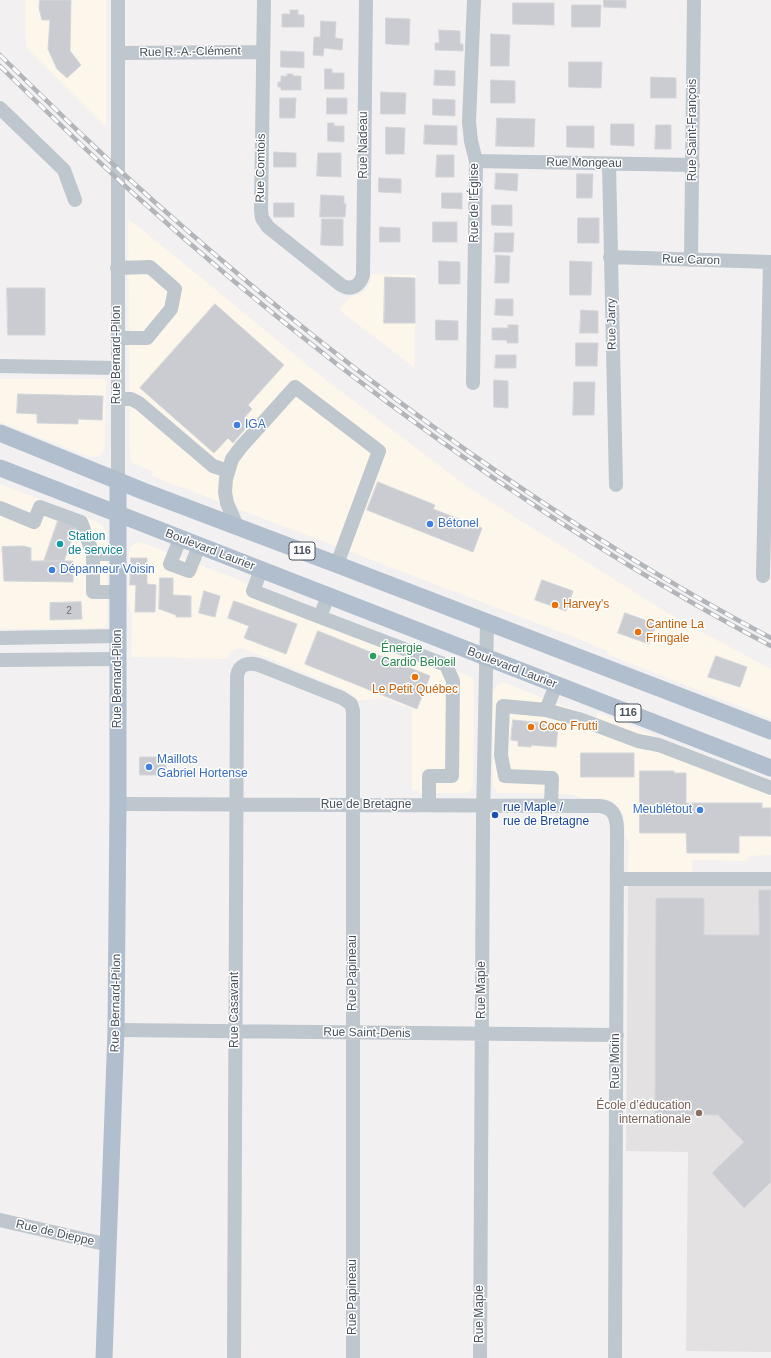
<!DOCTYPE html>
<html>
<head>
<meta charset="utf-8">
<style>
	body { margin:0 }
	canvas { display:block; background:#f2f0f0 }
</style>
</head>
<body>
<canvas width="771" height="1358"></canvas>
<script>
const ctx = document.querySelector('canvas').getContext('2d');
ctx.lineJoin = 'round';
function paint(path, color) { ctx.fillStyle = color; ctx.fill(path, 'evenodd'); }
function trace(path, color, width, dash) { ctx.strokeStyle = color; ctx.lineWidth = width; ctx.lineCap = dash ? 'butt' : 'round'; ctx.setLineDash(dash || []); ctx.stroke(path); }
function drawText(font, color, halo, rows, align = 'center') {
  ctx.font = font + ' Arial,sans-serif'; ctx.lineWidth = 3; ctx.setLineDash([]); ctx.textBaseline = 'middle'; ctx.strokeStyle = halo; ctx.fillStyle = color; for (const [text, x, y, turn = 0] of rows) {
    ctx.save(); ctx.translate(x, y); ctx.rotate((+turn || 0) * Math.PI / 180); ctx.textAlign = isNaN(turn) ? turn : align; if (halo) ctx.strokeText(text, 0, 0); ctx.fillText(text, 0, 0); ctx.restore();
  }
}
const commercial = new Path2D(`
	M25 0H106V127L26 47Z
	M128 219 161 245 322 377 469 488 677 619 771 669V719L607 654V651L581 640 152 476 153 472 135 464 133 466 130 458Z
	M371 274 416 275 414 367 339 310 350 297 361 294 367 288 371 280Z
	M0 379H104L106 382 105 446 104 451 99 456 90 457 0 422Z
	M0 484 96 521 104 528 107 535V624L104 628 0 629Z
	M138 541 456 664 454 670 474 678 473 786 472 789 468 793H421L416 790H412V709L383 698 358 701 354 696 348 691 243 648 233 650 228 655V659L131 657 132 615 128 600 129 554 130 547Z
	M502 682 596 718 598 713 771 781V855L749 856 748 861 692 860V874L628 872 629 843 625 835 624 816 613 802 601 798H581L571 794 498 793 493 786V691L497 686Z`);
const education = new Path2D(`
	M771 884V1352L686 1351 688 1152 626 1151 628 887 629 885Z`);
const building = new Path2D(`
	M40 0H71L70 51 81 65 67 78 57 69 48 49 50 20H42L39 8Z
	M604 0H626V8L604 7Z
	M513 3H554V25L513 24Z
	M572 5H601L600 27H572Z
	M290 10H298V15H304V27H282V14H290Z
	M386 18 410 19 409 45 386 44Z
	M321 21 336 22 335 38 343 39 342 50 324 48 323 56 313 55 314 37H320Z
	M439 30 460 31V44H463V51L435 50V43H439Z
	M491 34 510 35 509 66H491Z
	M281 51 304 52V68L281 67Z
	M569 62H602L601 88 569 87Z
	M325 69H332V73H344V89H325Z
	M435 70 455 71V86L434 85Z
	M287 74H293V76H301V90H281V87H278V82H281V76H287Z
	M651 77 676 78V98H651Z
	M491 80 515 81V103H491Z
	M381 92 406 93 405 114H381Z
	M280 98H296L295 118H280Z
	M327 98H347V114H327Z
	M433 99 455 100V116L433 115Z
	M497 118 535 119 534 147 496 146Z
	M328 123H334V126H344V142L328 141Z
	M611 124H634V146L611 145Z
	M425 125 457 126V145L424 144Z
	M656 125H671V149H655Z
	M567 126H594V148L567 147Z
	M386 127 405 128 404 154H386Z
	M274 152 296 153V167H274Z
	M318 153H341V177L317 176Z
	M437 155H454V177H436Z
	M496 173 518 174 517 191 495 189Z
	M577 174H593L592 198H577Z
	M379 178 401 179V193L379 192Z
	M442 193H462V209L442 208Z
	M321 195 344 196V204H346L345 217H320Z
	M274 203H294V217H274Z
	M492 205H512V226L492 225Z
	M578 218H599V243H578Z
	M322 219H343V246L321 245Z
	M433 222H457V242H433Z
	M380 227 400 228V242H380Z
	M495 233H514L513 252H494Z
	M496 255 510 256 509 283H495Z
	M439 261 460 262V284H439Z
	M570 261 592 262 591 295H570Z
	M385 277 415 278V323H384Z
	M7 288H45V335H8Z
	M496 299H513V316L495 315Z
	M215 304 284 365 248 405 252 409 244 418 250 423 233 443 228 438 214 453 140 388Z
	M581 310 598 311V333H580Z
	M436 320 458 321V340H436Z
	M508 325H518V343H507V340H492V328H508Z
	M576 343H598L597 366H576Z
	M496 355H516V368H495Z
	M494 380 508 381V408L494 407Z
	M574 382H595L594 415H573Z
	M18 394 103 396 102 420 78 419V424L37 423V414L17 413Z
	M378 482 435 505 433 509 482 528 473 552 367 510Z
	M58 521 76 527 64 561H44Z
	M23 546 31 548V561H73V582L4 581 2 547Z
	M131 558H147V584L156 585 155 612H135L136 585H130Z
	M160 578H173V595L191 596V617H176V615L159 609Z
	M542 580 573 591 566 611 535 600Z
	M204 591 220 596 215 617 199 613Z
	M234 601 297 624 286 654 244 638 249 626 228 618Z
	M81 602 82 619 50 620V603Z
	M625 613 656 624 649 644 618 633Z
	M318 631 430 676 417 709 305 664Z
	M716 656 747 667 740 687 708 677Z
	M513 720 545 723 544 728 558 729 556 747 531 745V747L518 746V741L511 740Z
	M581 753H634V777H581Z
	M140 757H166V775H140Z
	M640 771H674V773H686V803H762V808H771V836H739V853H687L686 833H640Z
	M759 890H771V1182L744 1208 712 1173 744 1142 718 1115 655 1114 656 898H704V935H759Z`);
const minor = new Path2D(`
	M264 0 261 210 262 218 268 227 341 285C351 291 360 286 363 275L366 0
	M118 53 263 52
	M0 108 64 170 75 200
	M476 161 693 165
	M609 164 616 485
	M610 257 771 262
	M691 260 694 0
	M117 268 150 267 175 289 171 309 147 338H117
	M0 366 117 368
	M473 383 476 161 471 141 469 122 474 0
	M117 399H131L139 403 213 466 228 471
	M118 481V0
	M0 508 34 522 40 507 81 522 93 554H119
	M237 526 227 503 225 492 226 479 232 459 241 447 295 387 379 451 337 564
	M180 539 170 564 189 571 199 546
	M93 554V592H119
	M261 570 253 591 320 617
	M763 576 770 262
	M328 596 320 617 446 665 453 681 452 776H429V805
	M0 638 119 636
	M0 660 118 659
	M546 710 582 720 638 741 659 745 771 788
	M118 804 599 806C613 807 617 817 617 830L615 1358
	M551 805 552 778 505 776 501 755 503 706 546 710 556 685
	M617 879H771
	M116 1030 617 1035
	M0 1220 109 1245
	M234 1358 237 676C239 664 248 662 259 665L342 698 351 704 353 711V1358
	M480 1358 483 818 487 622`);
const major = new Path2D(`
	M0 433 143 491 341 566 771 731
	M0 468 771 768
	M104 1358 116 1030 118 804V481`);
const rail = new Path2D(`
	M0 55C57 111 114 167 174 219 357 380 556 524 771 638
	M0 66C44 109 88 152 134 194 263 311 402 419 549 515 621 562 695 606 771 646`);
const markers = [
	[237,425,4,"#3f7fe0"],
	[430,524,4,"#3f7fe0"],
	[60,544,4,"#0f9aa8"],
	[52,570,4,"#3f7fe0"],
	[555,605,4,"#e8710a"],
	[638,632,4,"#e8710a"],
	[373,656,4,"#2e9e5b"],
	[415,677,4,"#e8710a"],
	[531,727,4,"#e8710a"],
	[149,767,4,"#3f7fe0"],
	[700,810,4,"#3f7fe0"],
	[495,815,4,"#1a4fb4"],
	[699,1113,4,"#8d6e63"]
];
const numberNames = [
	["2",69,611]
];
const shields = [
	[302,551,26],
	[628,713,26]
];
const shieldNames = [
	["116",302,551],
	["116",628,713]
];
const streetNames = [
	["Rue R.-A.-Clément",190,52,-1],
	["Rue Saint-François",693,130,-90],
	["Rue Nadeau",364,145,-90],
	["Rue Mongeau",584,163,1],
	["Rue Comtois",261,168,-89],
	["Rue de l'Église",475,203,-90],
	["Rue Caron",691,260,2],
	["Rue Jarry",612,324,-91],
	["Rue Bernard-Pilon",117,355,-90],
	["Boulevard Laurier",210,550,21],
	["Boulevard Laurier",512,668,21],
	["Rue Bernard-Pilon",118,679,-90],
	["Rue de Bretagne",366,805],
	["Rue Papineau",353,973,-90],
	["Rue Maple",482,990,-90],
	["Rue Bernard-Pilon",116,1003,-89],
	["Rue Casavant",235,1010,-90],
	["Rue Saint-Denis",367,1033,1],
	["Rue Morin",616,1061,-90],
	["Rue de Dieppe",55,1233,13],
	["Rue Papineau",353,1297,-90],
	["Rue Maple",480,1314,-90]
];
const shopNames = [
	["IGA",245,425],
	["Bétonel",438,524],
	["Dépanneur Voisin",60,570],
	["Maillots",157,760],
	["Gabriel Hortense",157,774],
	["Meublétout",692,810,"right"]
];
const cultureNames = [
	["Station",68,537],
	["de service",68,551]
];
const foodNames = [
	["Harvey's",563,605],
	["Cantine La",646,625],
	["Fringale",646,639],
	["Le Petit Québec",415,690,"center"],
	["Coco Frutti",539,727]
];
const leisureNames = [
	["Énergie",381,649],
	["Cardio Beloeil",381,663]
];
const transitNames = [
	["rue Maple /",503,808],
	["rue de Bretagne",503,822]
];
const educationNames = [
	["École d’éducation",691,1106],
	["internationale",691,1120]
];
paint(commercial, '#fcf7ea');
paint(education, '#e3e1e2');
paint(building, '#caccd2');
trace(building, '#d4d6db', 1);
trace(minor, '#bec6ce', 14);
trace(major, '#b0bece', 17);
trace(rail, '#b2b5ba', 4.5);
trace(rail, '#fff', 3, [9]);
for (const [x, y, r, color] of markers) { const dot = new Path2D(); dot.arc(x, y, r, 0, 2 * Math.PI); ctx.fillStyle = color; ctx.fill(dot); trace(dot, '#fff', 1.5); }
drawText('10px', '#68707a', null, numberNames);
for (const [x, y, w] of shields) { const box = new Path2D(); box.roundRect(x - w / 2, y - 9, w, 18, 3); ctx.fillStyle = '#fff'; ctx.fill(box); trace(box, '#48525d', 1); }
drawText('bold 11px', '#48525d', null, shieldNames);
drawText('12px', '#48525d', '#fff', streetNames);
drawText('12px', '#366cbe', '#fff', shopNames, 'left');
drawText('12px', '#0d838f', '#fff', cultureNames, 'left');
drawText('12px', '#c56008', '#fff', foodNames, 'left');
drawText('12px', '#27864d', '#fff', leisureNames, 'left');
drawText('12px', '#164399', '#fff', transitNames, 'left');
drawText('12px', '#785e54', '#fff', educationNames, 'right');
</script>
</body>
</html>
